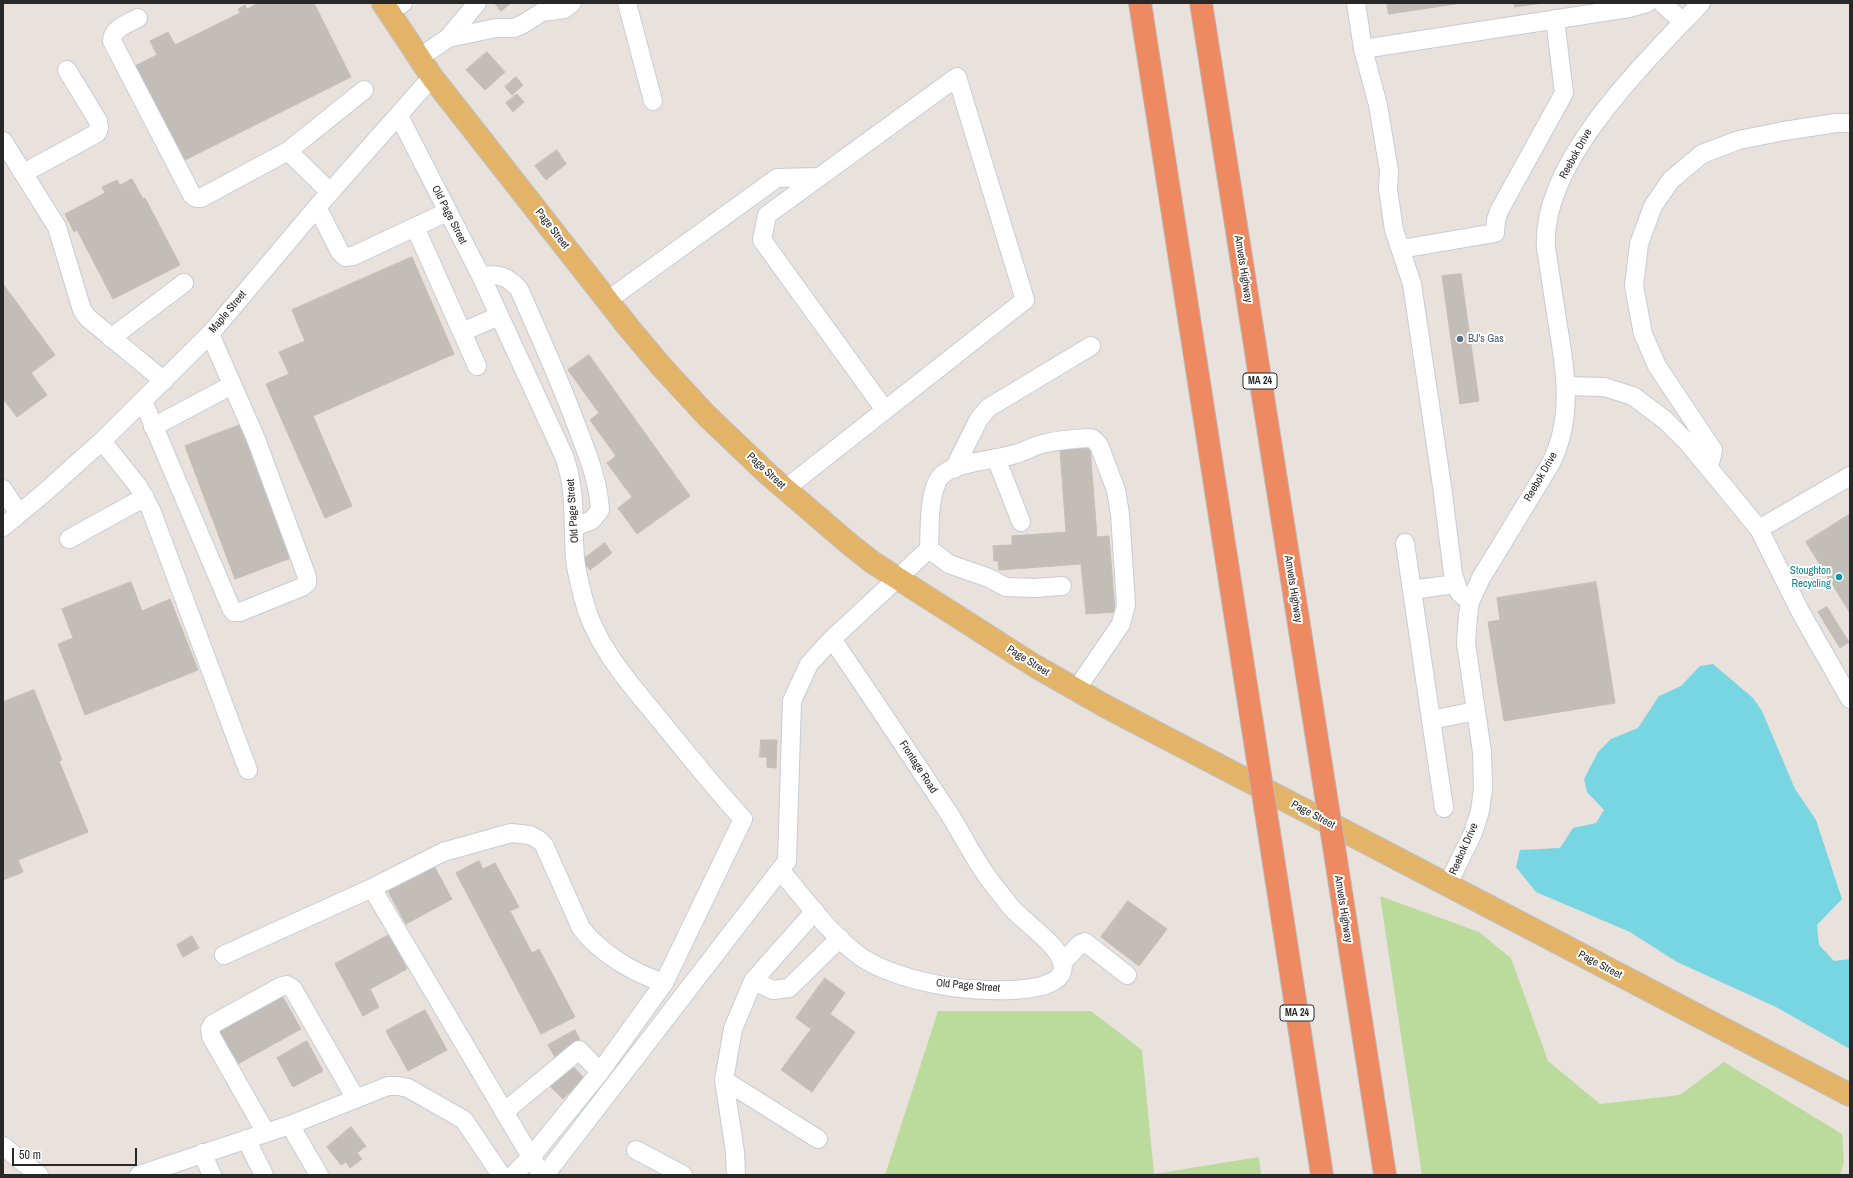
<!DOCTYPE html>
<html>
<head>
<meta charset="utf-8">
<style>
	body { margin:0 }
	#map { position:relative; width:1853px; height:1178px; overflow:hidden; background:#e9e1db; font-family:"Archivo Narrow",sans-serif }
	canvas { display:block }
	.frame { position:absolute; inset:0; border:4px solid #282828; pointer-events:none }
	.scale { position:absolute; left:12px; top:1148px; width:125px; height:18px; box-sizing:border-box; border:2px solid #282828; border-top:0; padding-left:5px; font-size:12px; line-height:14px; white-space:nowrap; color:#282828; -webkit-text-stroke:3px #fff; paint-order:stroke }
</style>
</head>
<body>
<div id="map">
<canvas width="1853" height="1178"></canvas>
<div class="frame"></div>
<div class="scale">50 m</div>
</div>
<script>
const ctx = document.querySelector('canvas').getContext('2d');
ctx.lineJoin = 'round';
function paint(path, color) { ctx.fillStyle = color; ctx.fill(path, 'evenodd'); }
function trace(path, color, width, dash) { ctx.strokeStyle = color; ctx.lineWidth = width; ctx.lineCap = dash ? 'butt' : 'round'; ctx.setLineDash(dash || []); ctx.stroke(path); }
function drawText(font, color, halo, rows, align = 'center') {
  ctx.font = font + ' "Archivo Narrow",sans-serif'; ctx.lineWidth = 4; ctx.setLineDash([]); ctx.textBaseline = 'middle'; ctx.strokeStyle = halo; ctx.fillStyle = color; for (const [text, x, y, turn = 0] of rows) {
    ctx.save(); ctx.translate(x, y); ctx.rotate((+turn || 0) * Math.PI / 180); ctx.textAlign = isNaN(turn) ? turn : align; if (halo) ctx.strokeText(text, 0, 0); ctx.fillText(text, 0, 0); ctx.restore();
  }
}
const green = new Path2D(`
	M1380 896 1479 932 1511 958 1548 1061 1600 1104 1680 1095 1724 1062 1842 1134 1844 1162 1840 1175H1422Z
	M938 1011H1091L1142 1050 1154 1174 1259 1157 1261 1175H885Z`);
const water = new Path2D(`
	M1713 664 1753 698 1762 711 1795 789 1816 820 1842 899 1817 925 1819 945 1834 961 1850 959V1049L1776 1007 1677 962 1630 932 1536 892 1516 867 1520 850 1560 848 1573 828 1596 823 1604 810 1587 792 1584 779 1598 752 1611 739 1638 728 1659 696 1681 686 1700 666Z`);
const building = new Path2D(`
	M258 3H314L351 77 181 162 133 67 157 55 150 41 168 32 175 45 240 13 238 9 245 5 247 9Z
	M495 3H511L501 11Z
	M1387 3H1462L1389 14Z
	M1514 3H1543L1515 7Z
	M487 52 505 72 485 90 466 70Z
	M516 77 523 85 512 95 505 87Z
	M517 94 524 102 513 112 506 103Z
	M557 150 566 164 546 180 535 166Z
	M132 179 143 199 145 198 180 265 113 299 77 230 74 232 65 214 105 193 102 187 117 180 120 185Z
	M412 257 454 354 313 416 352 506 325 518 266 384 289 374 279 352 305 341 292 310Z
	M1461 274 1479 401 1460 404 1442 276Z
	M3 284 55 355 31 373 47 395 17 417 3 399Z
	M589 355 690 496 637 534 618 508 632 497 607 463 616 456 590 420 599 413 568 370Z
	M240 425 291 558 235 579 185 446Z
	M1090 447 1097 537 1109 536 1115 612 1086 614 1081 564 999 570 998 561H994L993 546 1012 545V536L1066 532 1060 450Z
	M1850 514V613L1806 542Z
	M605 543 612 553 590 570 582 560Z
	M131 582 142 611 170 599 198 670 85 715 58 644 73 638 62 609Z
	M1596 582 1615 703 1504 721 1488 622 1500 620 1497 598Z
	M1827 607 1849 642 1840 648 1818 612Z
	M34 690 62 760 59 761 88 832 18 860 23 872 3 880V702Z
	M761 740H777L776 768 767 767V757H760Z
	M479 861 483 869 495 863 519 907 510 911 532 953 539 949 575 1017 541 1034 456 873Z
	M434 866 452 899 406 924 388 891Z
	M1128 901 1167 929 1139 966 1101 937Z
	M389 935 407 969 370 989 379 1007 363 1016 335 964Z
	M192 936 199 948 183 957 177 945Z
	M825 978 845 993 830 1014 855 1032 812 1092 781 1070 811 1029 796 1018Z
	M281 994 301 1029 236 1065 216 1031Z
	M425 1010 447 1050 408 1071 386 1031Z
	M575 1030 582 1044 556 1059 548 1045Z
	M307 1041 323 1071 293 1087 277 1058Z
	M570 1063 584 1078 563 1099 548 1084Z
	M351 1127 366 1146 357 1153 362 1159 350 1168 346 1162 341 1165 327 1147Z`);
const minor = new Path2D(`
	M627 3 653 101
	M1356 3 1363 49 1629 8 1647 3
	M1662 3 1683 22
	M389 12 403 3
	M138 18C128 24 112 28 112 41L192 195 196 198H201L288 151 330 192
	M448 38 496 28H514L523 24 542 12 564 9 572 3
	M1363 49 1378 105 1389 171 1388 189 1394 230 1412 284 1442 486 1453 574 1459 592 1470 602
	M419 58 448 38 477 3
	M3 141 57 227 82 310 88 318 164 381
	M288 151 364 90
	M24 173 97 133 99 128 98 121 67 70
	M317 207 340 252 345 257 353 256 447 212
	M415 227 477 366
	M1401 249 1495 233 1496 220 1499 211 1564 93 1555 19
	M481 276C499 274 506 275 519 289 539 335 560 380 577 427 588 456 598 479 600 510L592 520 575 527
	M608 300 777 178 819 177
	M462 332 499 316
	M111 338 184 283
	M1566 386 1604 387 1633 396 1665 420 1689 444 1759 529 1801 613 1850 699
	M143 401 231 608 234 612H240L302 587 307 583V577L256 439 210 334
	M153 427 232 385
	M102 441 138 486 151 510 248 770
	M996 458 1021 522
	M1709 468 1713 450 1657 366 1643 334 1634 286 1639 244 1653 206 1671 180 1702 154 1739 140 1784 131 1836 123H1850
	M954 469 979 419 988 408 1091 346
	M3 489 19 514
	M785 489 1025 300 957 77 767 215 762 240 885 410
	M3 527 44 493 102 441 210 334 317 207 432 77
	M1759 529 1850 476
	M69 539 145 497
	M1405 543 1444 808
	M929 549 949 564 989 578 1006 587 1035 588 1062 586
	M1412 590 1455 584
	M1431 720 1476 711
	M780 870C805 899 829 934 861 957 885 973 917 981 945 986 966 990 1073 1000 1062 962 1057 943 1023 922 1009 905 1003 896 995 888 989 879 974 859 963 836 950 815 911 756 872 697 832 639L929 549C930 528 928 494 940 477 953 461 996 461 1015 454 1026 451 1035 445 1046 443 1060 440 1075 439 1089 438L1093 439 1099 445 1116 490 1120 514 1126 605 1121 624 1076 690
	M1447 886 1473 833 1480 811 1483 789 1482 752 1466 643 1468 616 1470 602 1481 578 1551 463C1573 419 1566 372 1558 326 1554 300 1550 274 1546 248 1540 162 1646 62 1701 3
	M372 888 443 852 511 833 530 835 539 840 544 845 581 928C601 954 634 973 664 983L743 819C716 790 692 759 667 729 635 689 595 648 583 597 580 584 576 571 575 558 572 521 577 493 564 456L481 276 399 116
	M224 955 372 888 531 1157 600 1072 664 983
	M1063 962 1080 944 1085 942 1127 975
	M753 981 773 990 789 988 840 938
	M724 1080 818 1139
	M504 1112 579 1050 600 1072
	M290 1125 319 1175
	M266 1133 211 1036 210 1029 213 1024 280 987 287 985 293 989 356 1099
	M246 1139 264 1175
	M3 1146 39 1175
	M636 1150 683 1175
	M202 1153 212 1175
	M139 1175 290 1125 388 1086H398L408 1088 464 1120 501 1175
	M513 1175 531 1157 537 1167
	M545 1175 787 861 792 701 809 664 832 639
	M736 1175 735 1152 724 1080 733 1029 753 981 815 911`);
const major = new Path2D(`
	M383 3 432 77 629 328 661 366 706 415 769 475 847 542 872 562 1035 666 1105 706 1850 1095`);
const highway = new Path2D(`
	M1140 3 1252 723
	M1201 3 1320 758
	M1272 851 1322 1175
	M1340 885 1385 1175`);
const highwayBridge = new Path2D(`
	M1252 723 1272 851
	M1320 758 1340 885`);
const markers = [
	[1460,339,4,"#5c6f8a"],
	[1839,577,4,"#0f9aa8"]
];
const shields = [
	[1260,381,34],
	[1297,1013,34]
];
const shieldNames = [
	["MA 24",1260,381],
	["MA 24",1297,1013]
];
const streetNames = [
	["Reebok Drive",1576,154,-61],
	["Old Page Street",449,215,63],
	["Page Street",552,229,52],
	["Amvets Highway",1243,269,81],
	["Maple Street",228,312,-50],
	["Page Street",766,471,43],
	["Reebok Drive",1541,477,-60],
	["Old Page Street",573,511,-94],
	["Amvets Highway",1293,589,81],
	["Page Street",1028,661,32],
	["Frontage Road",918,767,57],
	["Page Street",1313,815,28],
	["Reebok Drive",1464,849,-66],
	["Amvets Highway",1343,909,81],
	["Page Street",1600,965,28],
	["Old Page Street",968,986,5]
];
const serviceNames = [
	["BJ's Gas",1468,339]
];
const cultureNames = [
	["Stoughton",1831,571],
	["Recycling",1831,584]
];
paint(green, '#bbdb9d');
paint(water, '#78d5e2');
paint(building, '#c2bdb7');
trace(building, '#c4bdb5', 1);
trace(minor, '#c7ccd5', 20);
trace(major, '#bebebe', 24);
trace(highway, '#bebebe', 24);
trace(minor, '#fff', 18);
trace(major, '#e3b467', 22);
trace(highway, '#ee8a62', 22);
trace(highwayBridge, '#bebebe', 24, []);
trace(highwayBridge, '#ee8a62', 22);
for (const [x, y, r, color] of markers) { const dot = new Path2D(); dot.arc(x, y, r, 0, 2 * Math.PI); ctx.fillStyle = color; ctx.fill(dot); trace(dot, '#fff', 1.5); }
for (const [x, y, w] of shields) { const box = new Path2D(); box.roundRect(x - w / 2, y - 8, w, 16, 3); ctx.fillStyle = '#fff'; ctx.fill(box); trace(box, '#282828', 1); }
drawText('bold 10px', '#282828', null, shieldNames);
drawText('11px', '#282828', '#fff', streetNames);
drawText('11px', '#4e5e75', '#fff', serviceNames, 'left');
drawText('11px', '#0d838f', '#fff', cultureNames, 'right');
</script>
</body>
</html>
